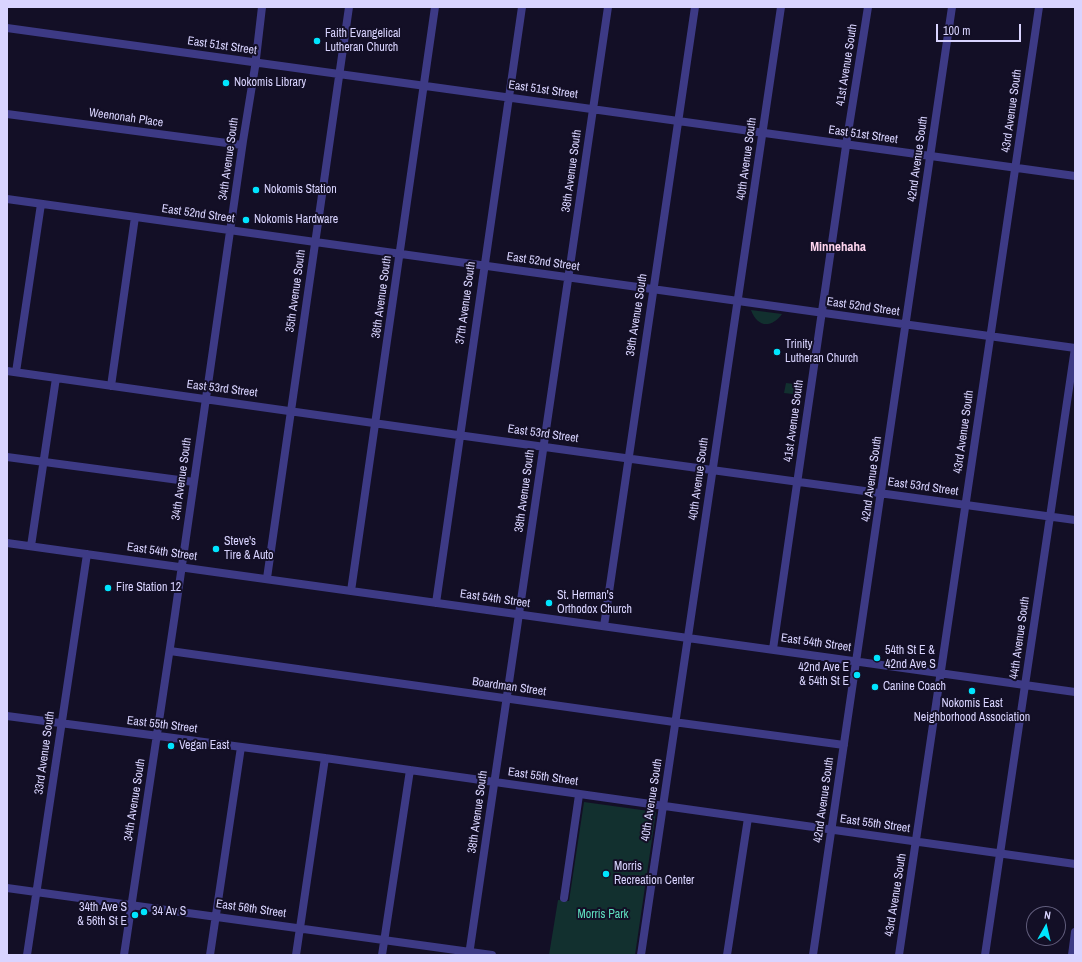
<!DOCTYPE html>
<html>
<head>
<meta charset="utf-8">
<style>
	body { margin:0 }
	#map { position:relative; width:1082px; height:962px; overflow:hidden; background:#130f26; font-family:"Archivo Narrow",sans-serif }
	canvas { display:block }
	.frame { position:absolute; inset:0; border:8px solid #d9d4ff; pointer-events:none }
	.north { position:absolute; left:1026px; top:906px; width:40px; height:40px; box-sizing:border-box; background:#130f26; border:1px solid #625e7d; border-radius:50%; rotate:8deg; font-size:11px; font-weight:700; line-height:16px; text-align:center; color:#d9d4ff }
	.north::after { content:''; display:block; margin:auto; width:14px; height:18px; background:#00e5ff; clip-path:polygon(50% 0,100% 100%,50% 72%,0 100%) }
	.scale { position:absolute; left:936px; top:24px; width:85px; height:18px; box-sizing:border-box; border:2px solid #d9d4ff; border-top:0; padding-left:5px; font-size:12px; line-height:14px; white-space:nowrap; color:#d9d4ff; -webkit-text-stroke:3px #130f26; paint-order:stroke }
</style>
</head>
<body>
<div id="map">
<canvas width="1082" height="962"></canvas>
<div class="frame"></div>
<div class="north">N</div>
<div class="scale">100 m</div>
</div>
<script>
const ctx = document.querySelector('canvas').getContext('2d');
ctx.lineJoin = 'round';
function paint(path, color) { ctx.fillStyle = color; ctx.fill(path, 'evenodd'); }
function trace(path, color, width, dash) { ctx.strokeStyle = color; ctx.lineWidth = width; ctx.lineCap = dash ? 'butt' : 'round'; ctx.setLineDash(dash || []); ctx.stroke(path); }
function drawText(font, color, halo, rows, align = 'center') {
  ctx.font = font + ' "Archivo Narrow",sans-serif'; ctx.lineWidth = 4; ctx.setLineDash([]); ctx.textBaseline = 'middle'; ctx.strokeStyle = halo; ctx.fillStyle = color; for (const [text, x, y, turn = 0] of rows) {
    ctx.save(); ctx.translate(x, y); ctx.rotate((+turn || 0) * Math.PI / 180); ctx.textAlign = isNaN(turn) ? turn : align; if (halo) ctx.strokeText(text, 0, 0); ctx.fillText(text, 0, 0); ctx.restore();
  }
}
const green = new Path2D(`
	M751 310 782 314C771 329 757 327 751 310Z
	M786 383 802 385 801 395 784 393Z
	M584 802 656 812 635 955H549L558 900 569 901Z`);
const minor = new Path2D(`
	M7 28 1075 176
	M7 114 242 145
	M7 199 1075 348 985 955
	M7 371 465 436 1075 520
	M16 372 41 204
	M111 386 135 217
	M7 457 194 482
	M7 543 1075 692
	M31 546 56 378
	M267 578 349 7
	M351 591 435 7
	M436 603 522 7
	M604 626 695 7
	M773 649 847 139 868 7
	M170 651 681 723 844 745
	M7 716 325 758 1075 864
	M7 888 492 955
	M564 898 579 795
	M27 955 87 554
	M124 955 175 614 243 141 255 67 262 7
	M210 955 241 747
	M296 955 325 758
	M382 955 410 770
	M469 955 608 7
	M641 955 781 7
	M727 955 748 818
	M813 955 952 7
	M899 955 1039 7
	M1072 955 1075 932`);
const markers = [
	[317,41,4,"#00e5ff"],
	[226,83,4,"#00e5ff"],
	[256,190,4,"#00e5ff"],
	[246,220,4,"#00e5ff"],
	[777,352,4,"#00e5ff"],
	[216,549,4,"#00e5ff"],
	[108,588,4,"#00e5ff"],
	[549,603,4,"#00e5ff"],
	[877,658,4,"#00e5ff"],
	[857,675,4,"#00e5ff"],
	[875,687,4,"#00e5ff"],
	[972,691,4,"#00e5ff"],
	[171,746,4,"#00e5ff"],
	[606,874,4,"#00e5ff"],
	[144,912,4,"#00e5ff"],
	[135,915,4,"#00e5ff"]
];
const poiNames = [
	["Faith Evangelical",325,34],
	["Lutheran Church",325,48],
	["Nokomis Library",234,83],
	["Nokomis Station",264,190],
	["Nokomis Hardware",254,220],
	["Trinity",785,345],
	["Lutheran Church",785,359],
	["Steve's",224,542],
	["Tire & Auto",224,556],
	["Fire Station 12",116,588],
	["St. Herman's",557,596],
	["Orthodox Church",557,610],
	["54th St E &",885,651],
	["42nd Ave S",885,665],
	["42nd Ave E",849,668,"right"],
	["& 54th St E",849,682,"right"],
	["Canine Coach",883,687],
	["Nokomis East",972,704,"center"],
	["Neighborhood Association",972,718,"center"],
	["Vegan East",179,746],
	["Morris",614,867],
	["Recreation Center",614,881],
	["34th Ave S",127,908,"right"],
	["& 56th St E",127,922,"right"],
	["34 Av S",152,912]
];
const streetNames = [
	["East 51st Street",222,46,8],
	["41st Avenue South",847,65,-81],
	["East 51st Street",543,90,8],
	["43rd Avenue South",1012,111,-82],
	["Weenonah Place",126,118,8],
	["East 51st Street",863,135,8],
	["34th Avenue South",229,159,-82],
	["40th Avenue South",747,159,-82],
	["42nd Avenue South",918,159,-82],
	["38th Avenue South",572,171,-82],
	["East 52nd Street",198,214,8],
	["East 52nd Street",543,262,8],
	["35th Avenue South",296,291,-82],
	["36th Avenue South",382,297,-82],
	["37th Avenue South",466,303,-82],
	["East 52nd Street",863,307,8],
	["39th Avenue South",637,315,-81],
	["East 53rd Street",222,389,7],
	["41st Avenue South",794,421,-82],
	["43rd Avenue South",964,432,-82],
	["East 53rd Street",543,434,8],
	["34th Avenue South",182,479,-82],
	["40th Avenue South",699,479,-82],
	["42nd Avenue South",872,479,-82],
	["East 53rd Street",923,487,8],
	["38th Avenue South",525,491,-82],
	["East 54th Street",162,552,8],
	["East 54th Street",495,599,8],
	["44th Avenue South",1020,638,-82],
	["East 54th Street",816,643,8],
	["Boardman Street",509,687,8],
	["East 55th Street",162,725,7],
	["33rd Avenue South",45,753,-82],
	["East 55th Street",543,777,8],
	["34th Avenue South",135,800,-81],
	["40th Avenue South",652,800,-81],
	["42nd Avenue South",824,800,-82],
	["38th Avenue South",478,812,-82],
	["East 55th Street",875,824,8],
	["43rd Avenue South",896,895,-81],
	["East 56th Street",251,909,8]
];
const parkNames = [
	["Morris Park",603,915]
];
const neighbourhoodNames = [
	["Minnehaha",838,248]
];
paint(green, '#12302f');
trace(minor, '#3d3a85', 8);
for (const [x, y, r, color] of markers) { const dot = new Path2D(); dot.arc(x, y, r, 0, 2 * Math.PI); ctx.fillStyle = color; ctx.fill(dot); trace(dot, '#130f26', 1.5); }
drawText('12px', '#d9d4ff', '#130f26', poiNames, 'left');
drawText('12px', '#d9d4ff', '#130f26', streetNames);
drawText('12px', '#5fe0c0', '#130f26', parkNames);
drawText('bold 13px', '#ffd6f0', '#130f26', neighbourhoodNames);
</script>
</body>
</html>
